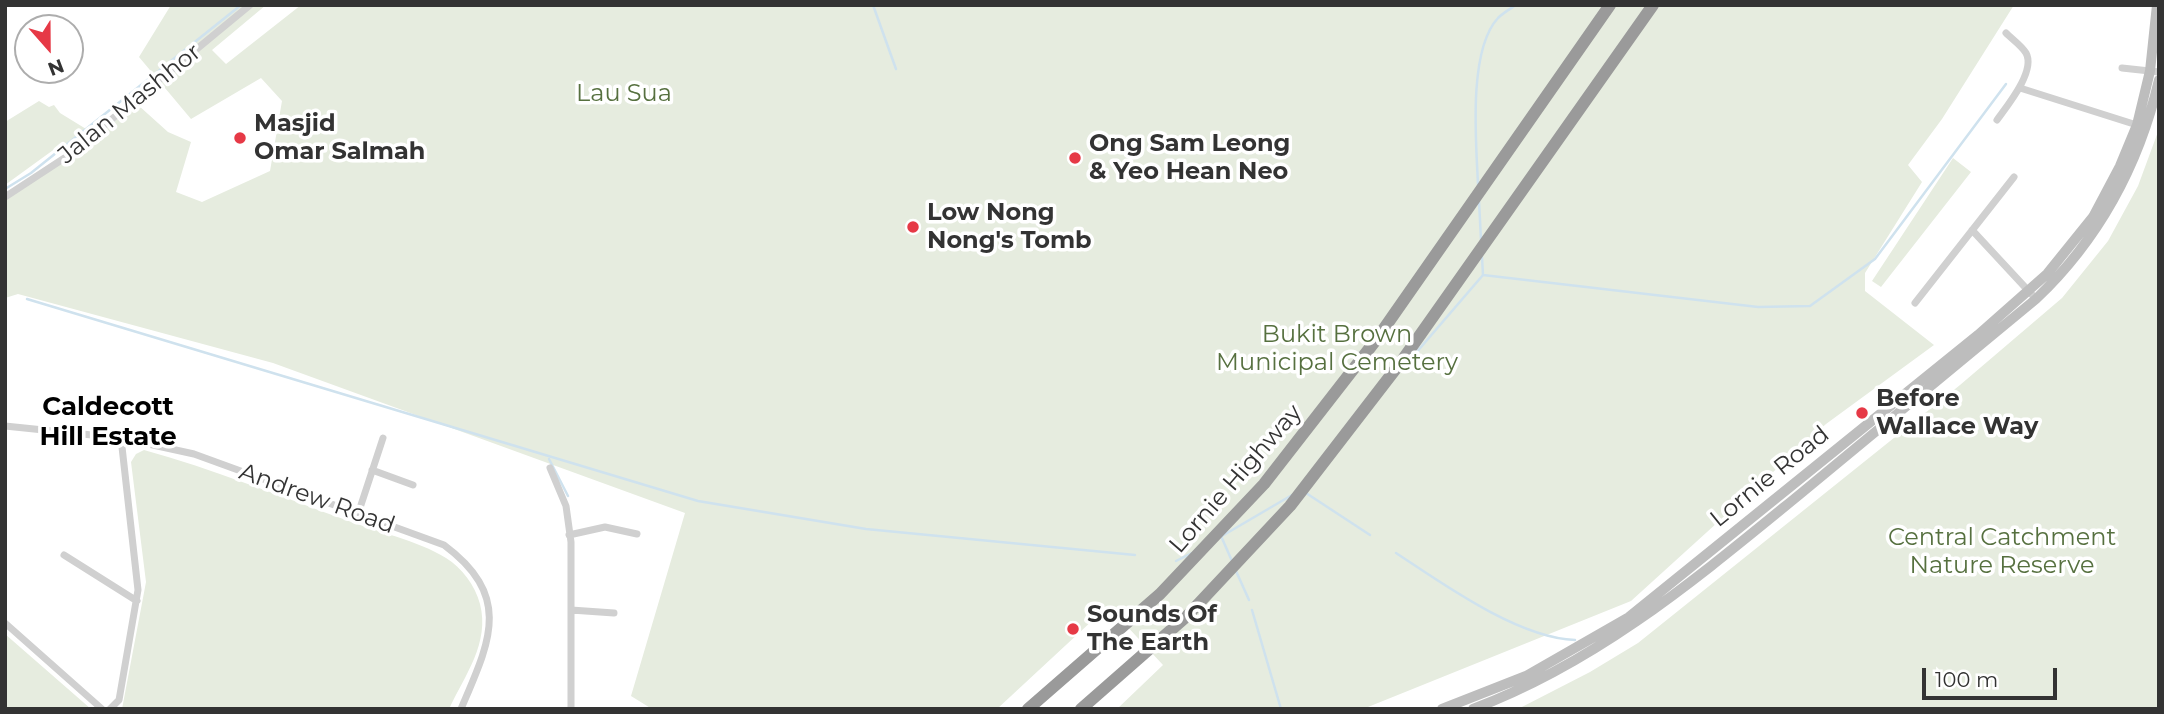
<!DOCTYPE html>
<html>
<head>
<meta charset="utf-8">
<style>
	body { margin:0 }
	#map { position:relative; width:2164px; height:714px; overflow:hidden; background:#fff; font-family:Montserrat,sans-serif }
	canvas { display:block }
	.frame { position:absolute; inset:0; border:7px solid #333; pointer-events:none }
	.north { position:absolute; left:14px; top:14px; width:70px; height:70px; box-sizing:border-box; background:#fff; border:2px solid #adadad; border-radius:50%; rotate:159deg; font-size:19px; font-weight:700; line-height:28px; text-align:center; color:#333 }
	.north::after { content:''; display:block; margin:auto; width:24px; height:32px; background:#e63946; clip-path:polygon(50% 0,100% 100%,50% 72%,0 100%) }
	.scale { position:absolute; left:1922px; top:668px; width:135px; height:32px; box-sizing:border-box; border:4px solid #333; border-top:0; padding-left:9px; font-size:21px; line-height:24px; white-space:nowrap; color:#333; -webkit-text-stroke:5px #fff; paint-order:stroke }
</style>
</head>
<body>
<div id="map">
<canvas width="2164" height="714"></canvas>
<div class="frame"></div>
<div class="north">N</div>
<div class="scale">100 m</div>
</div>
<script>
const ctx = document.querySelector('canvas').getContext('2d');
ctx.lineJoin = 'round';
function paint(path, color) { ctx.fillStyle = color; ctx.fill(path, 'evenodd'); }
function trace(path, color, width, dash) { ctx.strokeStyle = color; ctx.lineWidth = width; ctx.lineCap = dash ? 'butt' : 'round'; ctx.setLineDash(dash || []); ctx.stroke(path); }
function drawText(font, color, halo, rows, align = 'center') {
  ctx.font = font + ' Montserrat,sans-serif'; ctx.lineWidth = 7; ctx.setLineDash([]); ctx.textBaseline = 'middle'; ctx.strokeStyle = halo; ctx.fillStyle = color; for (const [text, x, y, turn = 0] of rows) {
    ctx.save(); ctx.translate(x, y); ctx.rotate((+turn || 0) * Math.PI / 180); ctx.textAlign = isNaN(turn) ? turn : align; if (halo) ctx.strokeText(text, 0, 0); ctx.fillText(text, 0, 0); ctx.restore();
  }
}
const green = new Path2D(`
	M171 5H266L212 50 226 64 301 5H2014L1942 119 1908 165 1922 182 1865 273V291L1934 345 1826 424 1631 601 1363 709H1117L1163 665 1110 608 1094 619 997 709H652L631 696 685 513 273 363 18 294 5 298V197L138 105 168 132 191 142 176 192 202 202 270 171 282 101 261 78 191 119 139 57Z
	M39 101 49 107 54 105 60 113 91 132 56 148 5 185V122Z
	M2159 129V709H1518L1590 672 1638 643 1960 385 2062 298 2108 241 2138 186Z
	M1953 158 1971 172 1881 287 1872 281Z
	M144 450C213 469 279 496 346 520 377 532 417 540 446 558 462 568 475 585 480 604 490 643 465 675 449 709H122L146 582 131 462 136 454Z
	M5 634 91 709H5Z`);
const stream = new Path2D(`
	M873 5 896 69
	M1478 184C1476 142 1468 50 1498 18 1503 13 1510 9 1516 5
	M5 189 31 173 241 5
	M1479 201 1481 240
	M1483 275 1758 307 1810 306 1875 259 2006 84
	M27 299 698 501 866 529 1135 555
	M1415 354 1483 275 1482 257
	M549 459 568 496
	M1306 493 1370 535
	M1221 536 1232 561
	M1222 536 1292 495
	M1396 553C1443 584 1518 638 1575 640
	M1176 561 1192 553
	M1236 571 1249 600
	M1252 610 1281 709`);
const street = new Path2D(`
	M2122 68 2159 72
	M2020 88 2140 126
	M1997 120C2007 106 2036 71 2026 53 2022 46 2012 39 2006 33
	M5 197 66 157 250 5
	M1972 230 2036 299
	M1915 303 2014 177
	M5 426 121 438 194 454 444 545C514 597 489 643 461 709
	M550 468 566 506 571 542V709
	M372 470 413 485
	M358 514 383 438
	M569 535 605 527 637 534
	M64 555 137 601
	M571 610 614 613
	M5 623 102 709
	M110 709 119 700 138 590 121 438`);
const secondary = new Path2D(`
	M1442 709 1526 676 1629 617 1978 335 2047 274 2093 217 2120 166 2137 125 2150 71 2157 5
	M1473 709C1598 662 1696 579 1799 495 1878 430 1957 365 2036 299 2099 239 2139 165 2159 80`);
const highway = new Path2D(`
	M1028 709 1160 594 1264 484 1376 340 1610 5
	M1081 709 1187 616 1290 506 1401 362 1653 5`);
const markers = [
	[240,138,7,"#e63946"],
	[1075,158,7,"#e63946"],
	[913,227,7,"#e63946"],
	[1862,413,7,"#e63946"],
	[1073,629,7,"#e63946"]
];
const parkNames = [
	["Lau Sua",624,94],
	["Bukit Brown",1337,335],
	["Municipal Cemetery",1337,363],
	["Central Catchment",2002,538],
	["Nature Reserve",2002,566]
];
const streetNames = [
	["Jalan Mashhor",130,104,-39],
	["Lornie Road",1770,477,-39],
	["Lornie Highway",1236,479,-49],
	["Andrew Road",317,499,20]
];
const poiNames = [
	["Masjid",254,124],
	["Omar Salmah",254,152],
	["Ong Sam Leong",1089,144],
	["& Yeo Hean Neo",1089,172],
	["Low Nong",927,213],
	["Nong's Tomb",927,241],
	["Before",1876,399],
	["Wallace Way",1876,427],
	["Sounds Of",1087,615],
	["The Earth",1087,643]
];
const neighbourhoodNames = [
	["Caldecott",108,407],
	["Hill Estate",108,437]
];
paint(green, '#e6ecdf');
trace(stream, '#cfe2ee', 2.5);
trace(street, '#d0d0d0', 7);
trace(secondary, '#bdbdbd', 10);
trace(highway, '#9a9a9a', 12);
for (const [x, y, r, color] of markers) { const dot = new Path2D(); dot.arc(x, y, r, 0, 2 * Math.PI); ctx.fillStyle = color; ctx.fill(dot); trace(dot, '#fff', 2.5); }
drawText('24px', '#56703f', '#fff', parkNames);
drawText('24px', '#333', '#fff', streetNames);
drawText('bold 24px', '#333', '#fff', poiNames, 'left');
drawText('bold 26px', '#000', '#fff', neighbourhoodNames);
</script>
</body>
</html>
